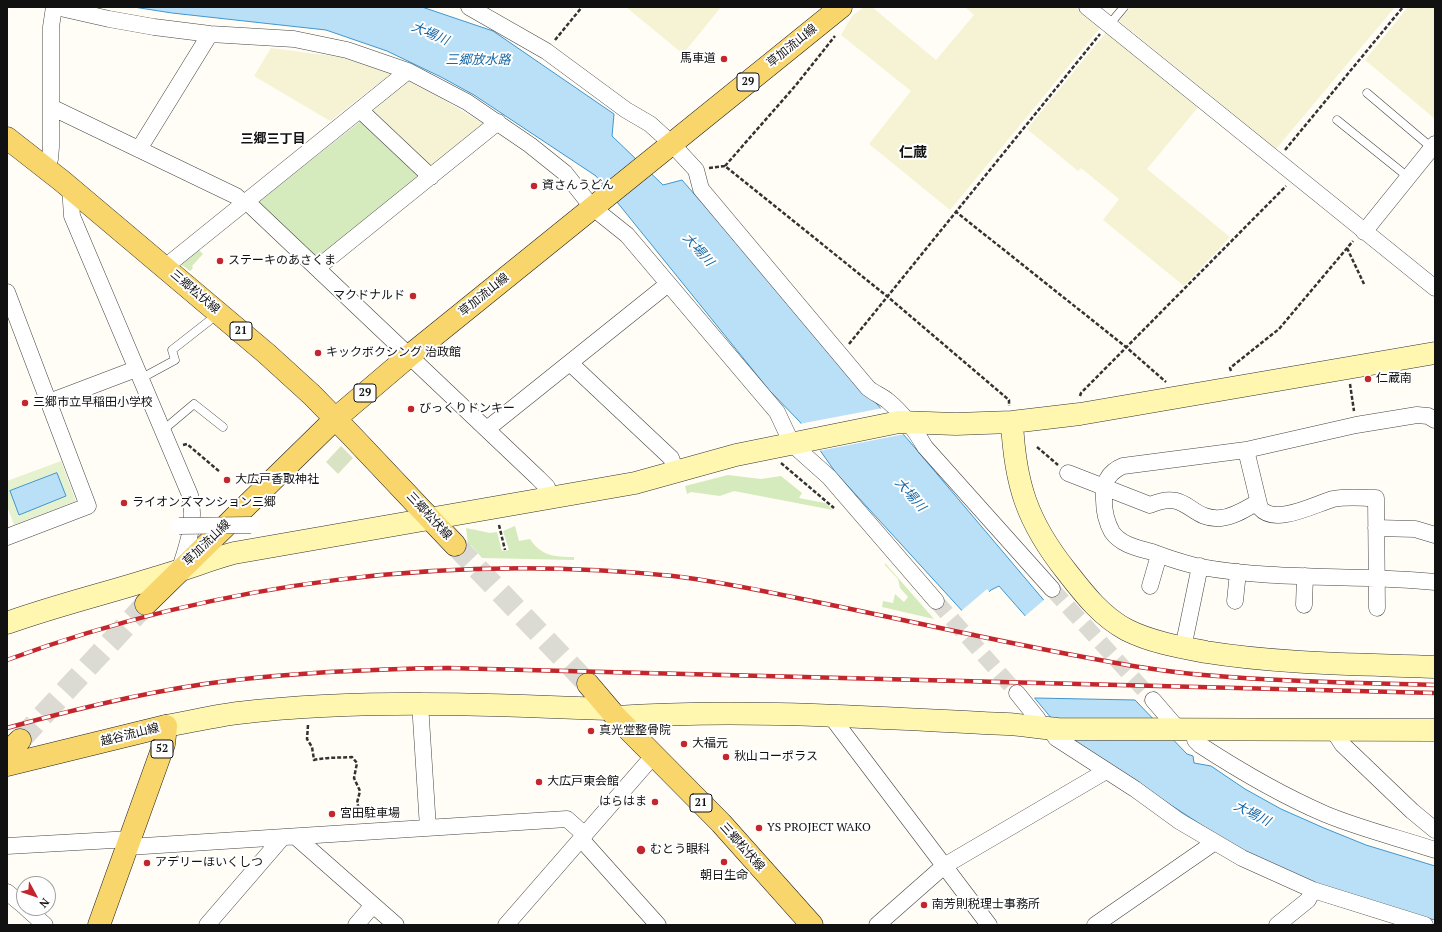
<!DOCTYPE html>
<html>
<head>
<meta charset="utf-8">
<style>
	body { margin:0 }
	#map { position:relative; width:1442px; height:932px; overflow:hidden; background:#fffdf5; font-family:"PT Serif",serif }
	canvas { display:block }
	.frame { position:absolute; inset:0; border:8px solid #111; pointer-events:none }
	.north { position:absolute; left:16px; top:876px; width:40px; height:40px; box-sizing:border-box; background:#fff; border:1px solid #a0a0a0; border-radius:50%; rotate:130deg; font-size:11px; font-weight:700; line-height:16px; text-align:center; color:#111 }
	.north::after { content:''; display:block; margin:auto; width:14px; height:18px; background:#c4262e; clip-path:polygon(50% 0,100% 100%,50% 72%,0 100%) }
</style>
</head>
<body>
<div id="map">
<canvas width="1442" height="932"></canvas>
<div class="frame"></div>
<div class="north">N</div>
</div>
<script>
const ctx = document.querySelector('canvas').getContext('2d');
ctx.lineJoin = 'round';
function paint(path, color) { ctx.fillStyle = color; ctx.fill(path, 'evenodd'); }
function trace(path, color, width, dash) { ctx.strokeStyle = color; ctx.lineWidth = width; ctx.lineCap = dash ? 'butt' : 'round'; ctx.setLineDash(dash || []); ctx.stroke(path); }
function drawText(font, color, halo, rows, align = 'center') {
  ctx.font = font + ' "PT Serif","Noto Sans JP",serif'; ctx.lineWidth = 4; ctx.setLineDash([]); ctx.textBaseline = 'middle'; ctx.strokeStyle = halo; ctx.fillStyle = color; for (const [text, x, y, turn = 0] of rows) {
    ctx.save(); ctx.translate(x, y); ctx.rotate((+turn || 0) * Math.PI / 180); ctx.textAlign = isNaN(turn) ? turn : align; if (halo) ctx.strokeText(text, 0, 0); ctx.fillText(text, 0, 0); ctx.restore();
  }
}
const farmland = new Path2D(`
	M626 7H721L683 54Z
	M864 7H872L936 60 974 15 965 7H1075L1100 28 950 210 869 144 911 91 841 35 852 16Z
	M1131 7H1395L1276 149 1119 21Z
	M1408 7H1435V119L1365 60Z
	M1107 31 1199 106 1147 169 1230 237 1184 286 1103 220 1119 199 1081 168 1078 171 1027 129Z
	M271 48 340 57 392 73 330 121 254 76Z
	M408 81 439 97 484 124 431 168 368 114Z`);
const green = new Path2D(`
	M362 120 422 177 315 259 256 204Z
	M199 250 203 254 192 266 193 268 190 271 179 263Z
	M728 475 761 479 781 476 802 493 799 498 825 503 833 510 734 491 720 496 691 492 687 494 685 486Z
	M515 526 519 541 530 539C541 556 555 557 574 557V560L482 558 471 545H468L466 528 490 533 497 532 502 551 509 550 503 531Z
	M885 563 934 619 882 607 883 601 893 603 895 594 904 602 908 597 900 588 898 579 885 565Z`);
const cemetery = new Path2D(`
	M341 446 353 458 338 474 326 462Z`);
const pitch = new Path2D(`
	M61 461 76 501 14 525 7 506V481Z`);
const water = new Path2D(`
	M134 7H422L493 31 614 114 612 136 663 185 682 180 910 442 1047 604 1028 619 999 586 991 590 965 614 836 473 800 422 769 390 596 176 474 95 441 77 387 51 326 30 172 13Z
	M57 473 66 496 19 515 10 491Z
	M1035 698 1135 700 1187 754 1193 756 1194 763 1211 766 1245 789 1281 809 1324 828 1366 845 1435 866V920L1362 901 1297 877 1252 856 1223 839 1068 738Z`);
const pier = new Path2D(`
	M883 408 905 434 819 451 799 424Z
	M987 589 991 594 966 615H964L960 612Z
	M1045 599 1048 605 1030 621H1027L1024 617Z`);
const streetTunnel = new Path2D(`
	M1052 589 1153 700
	M936 601 1017 693`);
const primaryTunnel = new Path2D(`
	M455 545 588 684
	M20 740 146 604`);
const path = new Path2D(`
	M555 40 582 7
	M1285 150 1403 7
	M725 166 796 85 835 36
	M709 168 725 166 888 297 1009 400V406
	M955 211 1126 347 1166 382
	M1347 248 1364 284
	M849 344 1100 34
	M1231 371 1230 368 1279 329 1353 241
	M1350 384 1354 411
	M1080 396 1081 393 1286 186
	M183 445 187 444 220 472
	M1037 447 1058 465
	M781 463 834 508
	M499 525 505 550
	M308 725 307 739 312 747 314 760C327 757 339 758 352 757L357 763 354 778 360 791 357 803 361 813 359 818`);
const lane = new Path2D(`
	M1109 25 1124 7
	M1367 93 1432 148
	M1337 120 1408 177
	M140 379 175 360 172 350 218 314
	M162 431 194 404 223 427`);
const street = new Path2D(`
	M56 7 109 19 154 27 210 34 294 39 347 50 408 71 467 102 530 145 565 173 592 207 627 235 777 412 792 444 829 477 936 601
	M469 7 546 51 626 110 650 124 671 143 696 170 701 189 868 388C874 393 882 396 888 401 904 414 915 430 925 447L1052 589
	M1087 7 1435 288
	M51 107 236 196 244 203
	M360 110 431 177
	M139 149 210 34
	M44 166 50 159 51 147V27L54 7
	M70 187 72 216 190 495C196 521 188 544 180 568
	M246 201 538 478 547 487 550 497
	M1364 232 1435 144
	M165 267 408 71
	M317 268 498 122
	M7 292 88 506 7 537
	M570 363 671 458 676 471
	M49 402 136 369
	M1435 420 1428 416 1417 415 1356 425 1246 450 1123 466C1108 472 1102 484 1104 500 1104 510 1107 523 1112 532 1121 545 1138 548 1152 552 1168 558 1185 564 1201 567 1279 581 1357 574 1435 582
	M487 429 668 284
	M1246 450 1260 508C1275 526 1315 504 1333 499 1347 496 1362 498 1376 498L1377 608
	M1068 473 1150 505C1188 488 1189 521 1221 518 1234 517 1247 508 1258 502
	M1376 528 1415 529 1435 535
	M1150 586 1159 555
	M1235 601 1238 572
	M1304 605 1305 576
	M1183 648 1200 566
	M1017 693 1037 718 1042 727
	M1153 700 1178 729
	M420 703 428 828
	M830 715 989 925
	M1050 729 1056 738 1135 789 1179 821 1242 858 1313 890 1425 925
	M1195 730V740L1200 745C1240 771 1281 795 1325 814 1361 829 1399 838 1435 850
	M1333 730 1342 744 1412 811 1435 830
	M296 837 396 925
	M581 839 658 925
	M7 846 131 839
	M128 847 567 819 585 835
	M7 892 24 906
	M26 908 45 925
	M207 925 282 838
	M356 925 373 905
	M506 925 654 755
	M877 925 944 866 1106 771
	M1095 925 1215 842
	M1277 925 1308 900 1313 890`);
const secondary = new Path2D(`
	M1012 422C1015 484 1027 522 1067 572 1084 594 1102 617 1127 630 1151 642 1179 647 1206 652 1281 664 1358 664 1435 667
	M7 623C57 605 108 593 158 577 184 570 208 560 234 553L635 483 736 455 899 422 956 424 1012 422 1080 414 1435 353
	M616 717C746 708 877 718 1007 724 1024 725 1041 728 1058 729L1435 730
	M166 726C190 722 214 716 238 713 361 699 485 704 608 709`);
const primary = new Path2D(`
	M7 138 62 181 267 354 312 395 351 435 455 545
	M146 604 335 419 409 356 841 7
	M588 684 616 717 721 823 812 925
	M7 753 20 740
	M7 765 166 726 164 744 99 925`);
const rail = new Path2D(`
	M7 660C219 582 448 553 673 576 716 581 759 590 802 599 892 617 982 638 1073 655 1120 664 1169 673 1217 676 1289 682 1362 683 1435 685
	M7 728C79 708 152 690 227 681 301 672 374 669 448 668L1435 693`);
const streetBridge = new Path2D(`
	M179 526 251 525`);
const markers = [
	[724,59,4,"#c4262e"],
	[534,186,4,"#c4262e"],
	[220,261,4,"#c4262e"],
	[413,296,4,"#c4262e"],
	[318,353,4,"#c4262e"],
	[1368,379,4,"#c4262e"],
	[25,403,4,"#c4262e"],
	[411,409,4,"#c4262e"],
	[227,480,4,"#c4262e"],
	[124,503,4,"#c4262e"],
	[591,731,4,"#c4262e"],
	[684,744,4,"#c4262e"],
	[726,757,4,"#c4262e"],
	[539,782,4,"#c4262e"],
	[655,802,4,"#c4262e"],
	[332,814,4,"#c4262e"],
	[759,828,4,"#c4262e"],
	[641,850,5,"#c4262e"],
	[724,862,4,"#c4262e"],
	[147,863,4,"#c4262e"],
	[924,905,4,"#c4262e"]
];
const shields = [
	[748,82,22],
	[241,331,22],
	[365,393,22],
	[162,749,22],
	[701,803,22]
];
const shieldNames = [
	["29",748,82],
	["21",241,331],
	["29",365,393],
	["52",162,749],
	["21",701,803]
];
const streetNames = [
	["草加流山線",792,46,-39],
	["三郷松伏線",195,292,40],
	["草加流山線",484,295,-39],
	["三郷松伏線",429,516,47],
	["草加流山線",207,543,-44],
	["越谷流山線",130,735,-14],
	["三郷松伏線",742,847,48]
];
const poiNames = [
	["馬車道",716,59,"right"],
	["資さんうどん",542,186],
	["ステーキのあさくま",228,261],
	["マクドナルド",405,296,"right"],
	["キックボクシング 治政館",326,353],
	["仁蔵南",1376,379],
	["三郷市立早稲田小学校",33,403],
	["びっくりドンキー",419,409],
	["大広戸香取神社",235,480],
	["ライオンズマンション三郷",132,503],
	["真光堂整骨院",599,731],
	["大福元",692,744],
	["秋山コーポラス",734,757],
	["大広戸東会館",547,782],
	["はらはま",647,802,"right"],
	["宮田駐車場",340,814],
	["YS PROJECT WAKO",767,828],
	["むとう眼科",650,850],
	["アデリーほいくしつ",155,863],
	["朝日生命",724,876,"center"],
	["南芳則税理士事務所",932,905]
];
const waterNames = [
	["大場川",430,34,23],
	["三郷放水路",478,60],
	["大場川",698,250,48],
	["大場川",910,495,49],
	["大場川",1252,814,27]
];
const neighbourhoodNames = [
	["三郷三丁目",273,139]
];
const quarterNames = [
	["仁蔵",913,153]
];
paint(farmland, '#f6f3d4');
paint(green, '#d5ebbd');
paint(cemetery, '#d9e3c4');
paint(pitch, '#e6f2cf');
paint(water, '#b9e0f7');
trace(water, '#3f96cf', 1);
paint(pier, '#fffdf5');
trace(streetTunnel, '#dbdad3', 16, [16, 8]);
trace(primaryTunnel, '#dbdad3', 22, [22, 11]);
trace(lane, '#444', 9);
trace(street, '#444', 17);
trace(secondary, '#333', 23);
trace(primary, '#222', 23);
trace(path, '#333', 2.5, [4, 2]);
trace(lane, '#fff', 8);
trace(street, '#fff', 16);
trace(secondary, '#fff6b0', 22);
trace(primary, '#f9d66b', 22);
trace(rail, '#c4262e', 4.5);
trace(rail, '#fff', 3, [9]);
trace(streetBridge, '#444', 17, []);
trace(streetBridge, '#fff', 16);
for (const [x, y, r, color] of markers) { const dot = new Path2D(); dot.arc(x, y, r, 0, 2 * Math.PI); ctx.fillStyle = color; ctx.fill(dot); trace(dot, '#fff', 1.5); }
for (const [x, y, w] of shields) { const box = new Path2D(); box.roundRect(x - w / 2, y - 9, w, 18, 3); ctx.fillStyle = '#fff'; ctx.fill(box); trace(box, '#111', 1); }
drawText('bold 11px', '#111', null, shieldNames);
drawText('12px', '#111', '#fff', streetNames);
drawText('12px', '#111', '#fff', poiNames, 'left');
drawText('italic 13px', '#1768a6', '#fff', waterNames);
drawText('bold 13px', '#111', '#fff', neighbourhoodNames);
drawText('bold 14px', '#111', '#fff', quarterNames);
</script>
</body>
</html>
